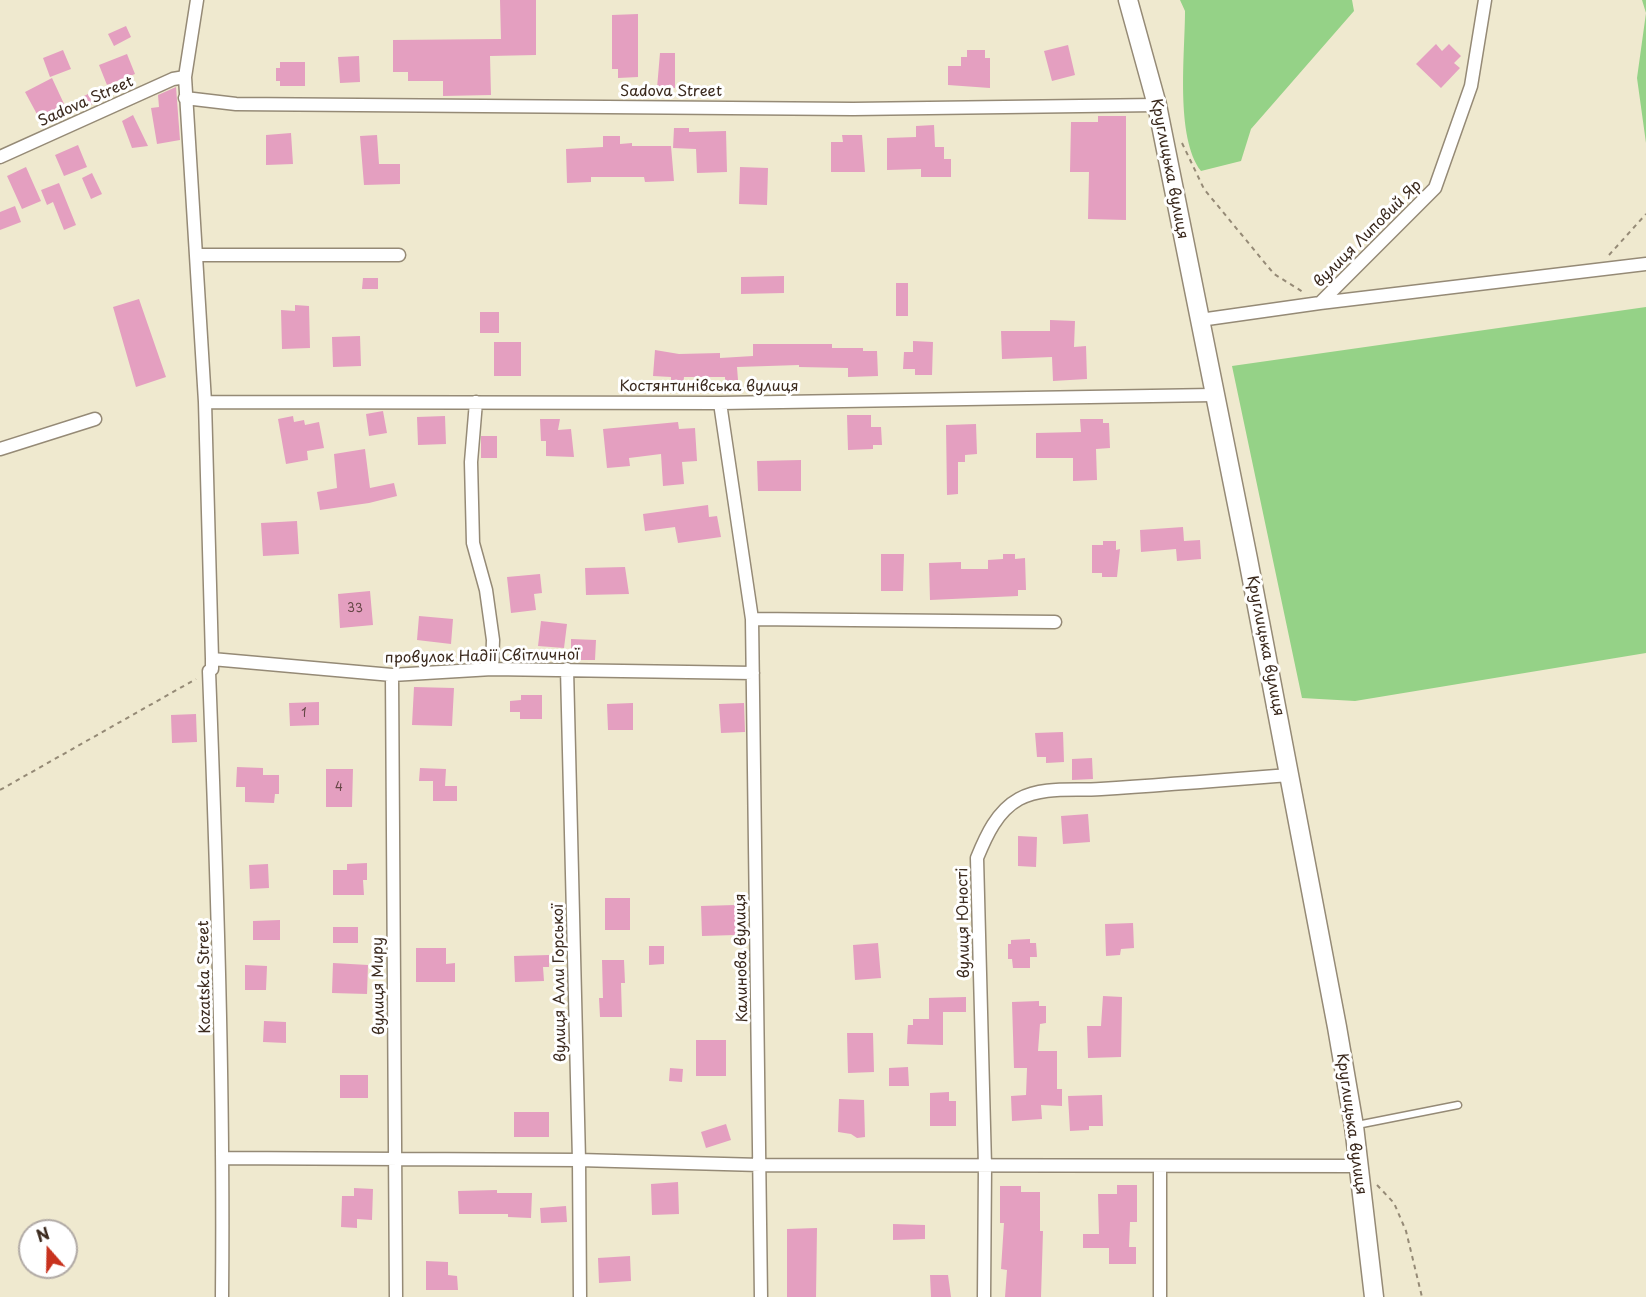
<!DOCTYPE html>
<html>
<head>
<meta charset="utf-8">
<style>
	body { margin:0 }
	#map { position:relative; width:1646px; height:1297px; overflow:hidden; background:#efe9cf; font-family:"Playpen Sans",sans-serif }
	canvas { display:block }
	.north { position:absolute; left:18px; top:1219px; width:60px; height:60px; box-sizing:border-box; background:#fff; border:2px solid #b1aaa5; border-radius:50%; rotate:340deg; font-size:16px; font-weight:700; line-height:24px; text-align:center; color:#3b2a1e }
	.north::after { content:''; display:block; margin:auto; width:21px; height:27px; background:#c8321e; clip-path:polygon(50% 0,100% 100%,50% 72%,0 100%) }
</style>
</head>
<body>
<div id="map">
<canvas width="1646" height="1297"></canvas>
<div class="north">N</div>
</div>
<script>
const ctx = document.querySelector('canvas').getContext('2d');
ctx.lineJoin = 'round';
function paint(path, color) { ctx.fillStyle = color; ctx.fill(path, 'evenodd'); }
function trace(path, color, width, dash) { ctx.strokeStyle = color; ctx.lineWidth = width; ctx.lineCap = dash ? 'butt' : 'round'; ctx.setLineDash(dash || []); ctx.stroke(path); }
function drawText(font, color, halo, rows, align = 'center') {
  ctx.font = font + ' "Playpen Sans",sans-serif'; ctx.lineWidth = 6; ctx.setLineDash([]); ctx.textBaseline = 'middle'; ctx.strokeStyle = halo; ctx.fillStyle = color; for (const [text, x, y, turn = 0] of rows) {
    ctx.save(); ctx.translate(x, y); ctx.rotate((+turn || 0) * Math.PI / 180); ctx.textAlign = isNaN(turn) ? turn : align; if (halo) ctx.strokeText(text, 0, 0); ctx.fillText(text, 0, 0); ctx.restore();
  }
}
const green = new Path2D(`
	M1180 0H1352L1354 11 1251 129 1241 161 1201 171C1175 137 1185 54 1185 11Z
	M1642 0H1646V143L1637 78 1646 13Z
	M1646 307V653L1355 701 1302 698 1232 366Z`);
const building = new Path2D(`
	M500 0H536V55L490 56 491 95 443 96V81H408V72H393V40L501 39Z
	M638 14V77L618 78V69H612V15Z
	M126 26 131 37 114 46 108 34Z
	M1436 44 1442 51 1449 44 1461 56 1454 63 1460 68 1441 88 1416 64Z
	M1068 45 1075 75 1052 81 1044 51Z
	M63 50 71 69 50 77 43 58Z
	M967 50H985V58H990V88L948 85V66H961V57H967Z
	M660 53H675V88H657Z
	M127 54 135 74 107 85 99 65Z
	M359 56 360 82 340 83 338 57Z
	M280 62H305V86H280V81H276V68H280Z
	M52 78 65 106 39 118 25 92Z
	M176 87 180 140 157 144 151 108 159 107 158 95Z
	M88 94 93 104 82 109 78 99Z
	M133 115 148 146 132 148 122 121Z
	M1098 116H1126V220L1088 219 1089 172H1070L1071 122H1098Z
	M934 125 935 147H944V159H951V177H921V169L887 170V138L916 137V126Z
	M674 128H689V132L726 131 727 172 697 173 696 149 673 148Z
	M291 133 293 164 266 165V135Z
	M377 135 379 164H400V184L364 185 360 136Z
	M842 135H862L865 172H831V142H843Z
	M603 136H620V144L632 143V146H671L674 181 645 182 644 177H591V182L567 183 566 149 603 147Z
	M78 145 87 167 64 176 55 155Z
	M26 167 41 201 22 209 7 176Z
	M740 167 768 168 767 205 739 204Z
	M92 173 102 194 91 199 82 178Z
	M59 183 76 225 64 230 53 202 47 205 41 190Z
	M15 206 21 222 0 230V212Z
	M784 276V293L741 294V277Z
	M363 278H378V289H362Z
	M896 283H908V316H896Z
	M139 299 166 377 136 387 113 307Z
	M295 305 309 306 310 348 282 349 281 310 295 311Z
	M480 312H499V333H480Z
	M1050 320 1075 321 1074 347 1086 346 1087 379 1053 381 1052 357 1002 359 1001 331H1050Z
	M360 336 361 366 333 367 332 337Z
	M913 341 933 342 932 375H915V369H903L904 352H913Z
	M494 342H521V376H494Z
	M753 344H832V348H863V351H877L878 376 848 377V368L799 367V365L737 367 738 380 725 381V377H684L683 387 671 386V377L653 376 655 350 679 354 720 353V358L753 356Z
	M383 411 387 433 369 436 366 414Z
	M847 415H871V427H881L882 445H873V449L848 450Z
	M293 416 294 422 304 420 305 425 319 422 324 448 307 451 308 460 286 464 278 419Z
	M445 416 446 444 418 445 417 417Z
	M540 419H560L558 430 571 429 574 457 546 456V441H541Z
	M1080 419H1103V423H1109L1110 448 1096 449 1097 480 1073 481V458H1036V433L1081 432Z
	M678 422 679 429 695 428 697 461 682 462 684 484 663 486 661 454 629 458 630 466 607 468 603 429Z
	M976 424 977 454 965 455V462H958V494L947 495 946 425Z
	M481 436H497V458H481Z
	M365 449 370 488 394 483 397 496 369 503 320 510 317 492 337 488 334 454Z
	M801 460V491H758L757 461Z
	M708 505 709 517 717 516 721 537 678 543 675 527 645 531 643 514Z
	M297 521 299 554 263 556 261 523Z
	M1183 527 1184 541 1200 540 1201 559 1177 561 1176 549 1141 552 1140 530Z
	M1103 541H1116V550L1120 549 1117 577H1102V573H1092V545H1103Z
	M881 554H904L903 591H881Z
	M1003 554H1015V559L1025 558 1026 590H1018V596L930 600 929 563 961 562V569H988V560L1003 559Z
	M625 567 629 594 586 595 585 568Z
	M540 574 542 593 534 594 536 610 511 613 507 577Z
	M370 591 373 625 340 628 338 594Z
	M419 616 453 619 451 644 417 640Z
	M541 621 567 624 564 648 538 646Z
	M571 639 596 640 595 660H571Z
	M414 687 454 688 452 726 412 725Z
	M521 695H542V719H520V712H510V701L521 700Z
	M319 702V725L290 726 289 703Z
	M633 703V730H608L607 704Z
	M744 703 745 732 721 733 719 704Z
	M196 714 197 742 172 743 171 715Z
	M1063 732 1064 762 1046 763V757H1037L1035 733Z
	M1092 758 1093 779 1072 780V759Z
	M237 767 263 768V775H279V794H275L274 803 245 802V787H236Z
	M420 768 446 769 445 786H457V801H433V781H419Z
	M326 769H353L352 807H326Z
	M1088 814 1090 842 1063 844 1061 816Z
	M1018 836 1037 837 1036 867 1018 866Z
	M367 863V880H363L364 895H333V870H347V864Z
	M268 864 269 888 250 889 249 865Z
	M605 898H630V930H605Z
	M735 905 736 935 702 936 701 906Z
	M280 920V940H253V921Z
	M1133 923 1134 948 1121 949 1120 955 1106 956 1105 924Z
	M333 927H358V943H333Z
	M1030 939V943H1036L1037 957H1030V968H1013L1012 959H1008V944H1011V940Z
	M878 943 881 978 855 980 853 945Z
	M649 946H664V964L649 965Z
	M416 948H446V964L455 963V982H416Z
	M549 955V967H543L544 981 515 982 514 956Z
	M602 960H624L625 983H621L622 1017H600L599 998H603Z
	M333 963 368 965 367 994 332 993Z
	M245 965 267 966 266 990H245Z
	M1103 996 1122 997 1121 1057 1088 1058 1087 1026H1101Z
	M966 997V1012H943V1045L907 1044 908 1025H913V1019H929V998Z
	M1039 1001V1006H1046V1023L1040 1024 1038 1051H1057V1089H1062V1106L1041 1105 1042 1119 1012 1121 1011 1096 1026 1095 1027 1068H1014L1012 1002Z
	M264 1021 286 1022V1043L263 1042Z
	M847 1033H873L874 1072 848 1073Z
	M696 1040H726V1076H696Z
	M908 1067 909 1086H889V1068Z
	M670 1068 683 1069 682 1082 669 1081Z
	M340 1075H368V1098H340Z
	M949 1092V1101H956V1126H930V1093Z
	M1102 1095 1103 1126H1089V1130L1070 1131 1068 1096Z
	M839 1099 864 1100 865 1137 857 1138 851 1134 838 1132Z
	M514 1112H549V1137H514Z
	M726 1124 731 1140 706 1148 701 1132Z
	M678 1182 679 1214 652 1215 651 1184Z
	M1117 1185H1137V1222H1130L1129 1247H1136V1264H1109V1248H1083V1234H1099L1098 1194H1117Z
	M1000 1186H1021V1192H1040V1231H1043L1041 1297H1005L1007 1270 1001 1269 1004 1223H1000Z
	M354 1188 373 1189 372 1220 357 1219V1228L341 1227 342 1196H354Z
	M497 1190V1193H532L531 1218 508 1217V1214H459L458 1191Z
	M566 1206 567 1222 541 1223 540 1208Z
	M893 1224 925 1225V1239L893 1240Z
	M817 1228 816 1297H787V1229Z
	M630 1256 631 1281 599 1283 598 1258Z
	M426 1261 448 1262V1275L457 1276 458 1290H426Z
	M930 1275H948L951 1297H931Z`);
const path = new Path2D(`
	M1182 143 1204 189 1274 274 1303 292
	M1609 255 1646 214
	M0 790 196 679
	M1377 1185 1394 1203 1406 1231 1422 1297`);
const lane = new Path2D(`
	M1357 1125 1458 1105`);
const street = new Path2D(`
	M197 0 185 77 205 402 212 659V669L209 671C217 880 224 1088 222 1297
	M185 98 236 104 853 109 1157 105
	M0 157 173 79 185 77
	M197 255H399
	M1320 303 1646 264
	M1200 320 1320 303 1435 188 1471 86 1485 0
	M205 402 720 403 1213 395
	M476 402 471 462 473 543 486 590 493 640 492 669
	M720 403 752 619 761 1297
	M0 449 95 419
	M752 619 1055 622
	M212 659 392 675 492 669 753 673
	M567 669 579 1160 580 1297
	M392 675 396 1297
	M223 1158 579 1160 760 1165 1358 1166
	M1160 1166V1297
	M984 1297 985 1166 977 858C986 836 997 811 1019 799 1044 786 1073 791 1101 789 1164 785 1226 780 1289 775`);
const secondary = new Path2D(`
	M1128 0 1157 105 1248 559 1337 1027 1354 1126 1374 1297`);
const numberNames = [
	["33",355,609],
	["1",304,714],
	["4",339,788]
];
const streetNames = [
	["Sadova Street",671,92],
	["Sadova Street",86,102,-24],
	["Круглицька вулиця",1169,169,79],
	["вулиця Липовий Яр",1368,234,-45],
	["Костянтинівська вулиця",709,387],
	["Круглицька вулиця",1265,646,79],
	["провулок Надії Світличної",482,657,-1],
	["вулиця Юності",964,923,-91],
	["Калинова вулиця",742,958,-91],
	["Kozatska Street",205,977,-91],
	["вулиця Алли Горської",560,983,-91],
	["вулиця Миру",379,986,-91],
	["Круглицька вулиця",1351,1124,82]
];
paint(green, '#95d287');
paint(building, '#e49fc0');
trace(lane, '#958a76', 9);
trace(street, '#958a76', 15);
trace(secondary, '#958a76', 21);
trace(path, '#958a76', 2, [4.5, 4.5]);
trace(lane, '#fff', 6);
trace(street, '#fff', 12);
trace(secondary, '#fff', 18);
drawText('12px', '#654746', null, numberNames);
drawText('15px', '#3b2a1e', '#fff', streetNames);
</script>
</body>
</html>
